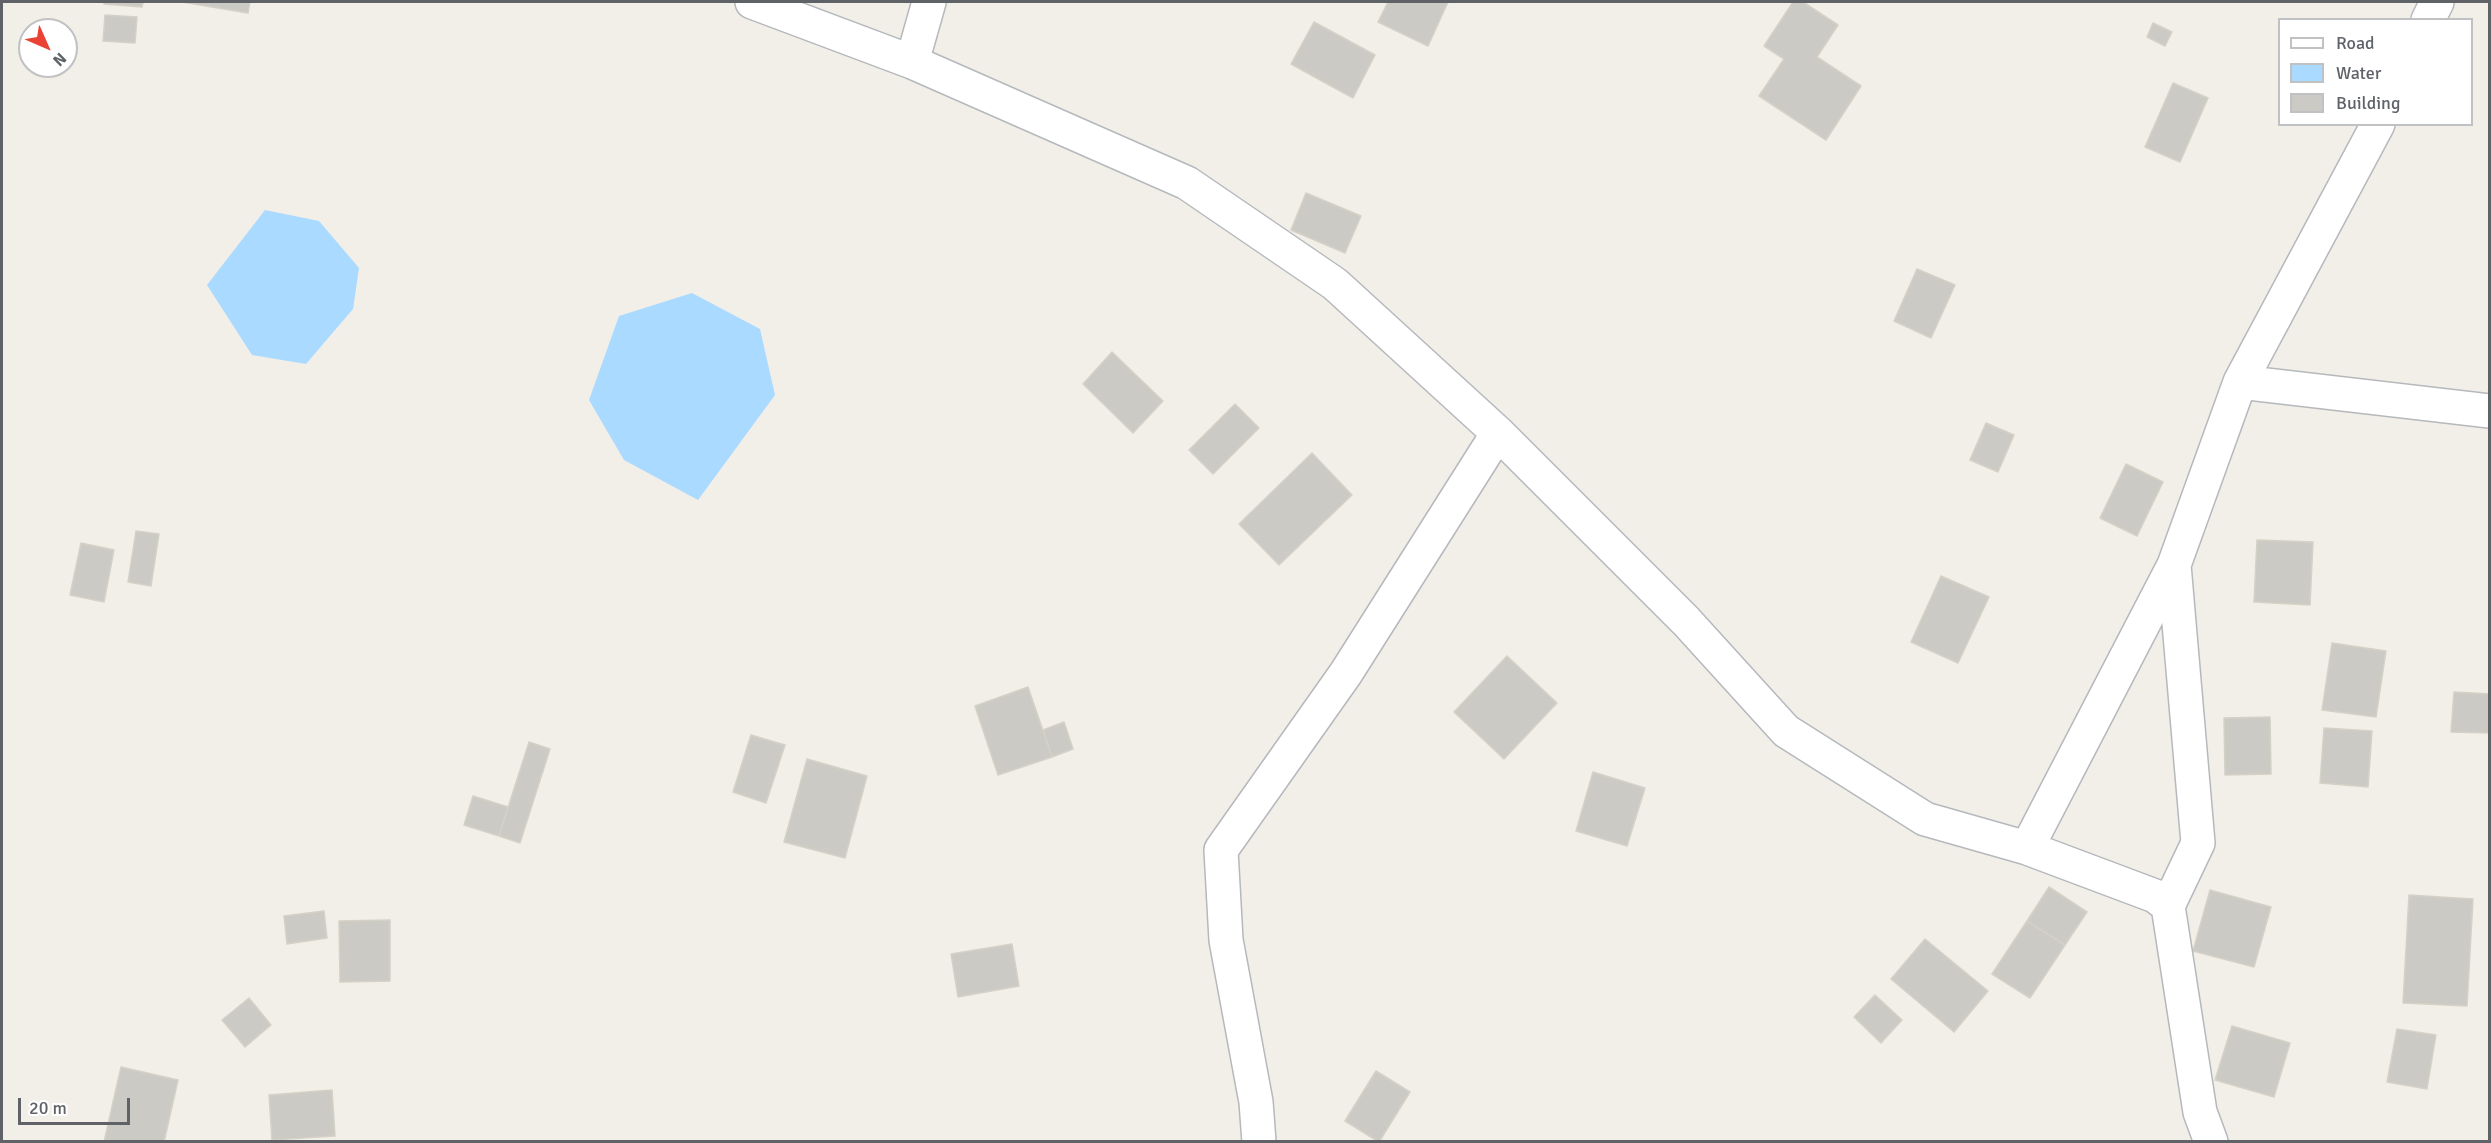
<!DOCTYPE html>
<html>
<head>
<meta charset="utf-8">
<style>
	body { margin:0 }
	#map { position:relative; width:2491px; height:1143px; overflow:hidden; background:#f1efe8; font-family:Signika,sans-serif }
	canvas { display:block }
	.frame { position:absolute; inset:0; border:3px solid #5f6368; pointer-events:none }
	.legend { position:absolute; left:2278px; top:18px; width:195px; height:108px; box-sizing:border-box; background:#fff; border:2px solid #bfc1c3; margin:0; padding:8px 10px; list-style:none; font-size:18px; color:#5f6368 }
	.legend li { display:flex; align-items:center; gap:12px; height:30px }
	.legend b { width:30px; border:2px solid #bfc1c3 }
	.north { position:absolute; left:18px; top:18px; width:60px; height:60px; box-sizing:border-box; background:#fff; border:2px solid #bfc1c3; border-radius:50%; rotate:135deg; font-size:16px; font-weight:700; line-height:24px; text-align:center; color:#5f6368 }
	.north::after { content:''; display:block; margin:auto; width:21px; height:27px; background:#ea4335; clip-path:polygon(50% 0,100% 100%,50% 72%,0 100%) }
	.scale { position:absolute; left:18px; top:1098px; width:112px; height:27px; box-sizing:border-box; border:3px solid #5f6368; border-top:0; padding-left:8px; font-size:18px; line-height:21px; white-space:nowrap; color:#5f6368; -webkit-text-stroke:4px #fff; paint-order:stroke }
</style>
</head>
<body>
<div id="map">
<canvas width="2491" height="1143"></canvas>
<div class="frame"></div>
<ul class="legend">
<li><b style="height:8px;background:#fff"></b>Road</li>
<li><b style="height:16px;background:#aadaff"></b>Water</li>
<li><b style="height:16px;background:#cccac5"></b>Building</li>
</ul>
<div class="north">N</div>
<div class="scale">20 m</div>
</div>
<script>
const ctx = document.querySelector('canvas').getContext('2d');
ctx.lineJoin = 'round';
function paint(path, color) { ctx.fillStyle = color; ctx.fill(path, 'evenodd'); }
function trace(path, color, width, dash) { ctx.strokeStyle = color; ctx.lineWidth = width; ctx.lineCap = dash ? 'butt' : 'round'; ctx.setLineDash(dash || []); ctx.stroke(path); }
const water = new Path2D(`
	M265 210 319 221 359 268 353 309 306 364 252 355 207 285Z
	M692 293 760 329 775 395 698 500 624 460 589 400 619 316Z`);
const building = new Path2D(`
	M104 2H143L142 7 104 4Z
	M182 2H250L248 13Z
	M1388 2H1448L1428 46 1378 22Z
	M1793 2H1803L1838 25 1817 57 1861 86 1826 140 1759 96 1784 59 1764 46Z
	M105 15 137 17 135 43 103 41Z
	M1314 22 1375 55 1353 98 1291 64Z
	M2153 23 2172 32 2165 46 2147 37Z
	M2173 83 2208 98 2180 162 2145 147Z
	M1306 193 1361 216 1345 253 1291 230Z
	M1917 269 1955 285 1931 338 1894 321Z
	M1112 352 1163 401 1133 433 1083 384Z
	M1235 404 1259 428 1213 474 1189 450Z
	M1986 423 2014 435 1998 472 1970 460Z
	M1312 453 1352 495 1279 565 1239 524Z
	M2126 464 2163 482 2137 536 2100 518Z
	M136 531 159 534 151 586 128 582Z
	M2257 540 2313 542 2310 605 2254 602Z
	M81 543 114 550 104 602 70 595Z
	M1941 576 1989 597 1958 663 1911 642Z
	M2332 643 2386 651 2376 717 2322 710Z
	M1507 656 1557 703 1504 759 1454 712Z
	M1028 687 1052 757 998 775 975 706Z
	M2454 692 2490 694V733L2451 732Z
	M2270 717 2271 774 2225 775 2224 718Z
	M1064 722 1073 749 1052 757 1043 730Z
	M2324 728 2372 731 2368 787 2320 783Z
	M751 735 785 745 766 803 733 792Z
	M529 742 550 749 520 843 499 836Z
	M807 759 867 776 845 858 784 842Z
	M1593 772 1645 788 1627 846 1576 831Z
	M473 796 508 807 499 836 464 825Z
	M2049 887 2087 912 2065 945 2027 921Z
	M2210 890 2271 907 2254 967 2193 951Z
	M2409 895 2473 899 2467 1006 2403 1003Z
	M324 911 327 938 287 944 284 916Z
	M390 920V981L340 982 339 921Z
	M2027 921 2065 945 2030 998 1992 974Z
	M1925 939 1988 991 1954 1032 1891 979Z
	M1012 944 1019 986 958 997 951 954Z
	M1875 995 1902 1020 1881 1043 1854 1017Z
	M249 998 271 1025 245 1047 222 1020Z
	M2232 1026 2290 1043 2274 1097 2215 1080Z
	M2397 1029 2436 1035 2427 1089 2387 1082Z
	M121 1067 178 1080 164 1142H104Z
	M1376 1071 1410 1092 1379 1142 1345 1121Z
	M332 1090 335 1136 272 1140 269 1095Z`);
const street = new Path2D(`
	M752 2 912 62 1187 183 1335 284 1498 433 1686 621 1786 731 1925 819 2027 848 2174 565 2240 382 2378 124
	M2428 20 2437 2
	M912 62 929 2
	M2240 382 2490 411
	M2174 565 2198 843 2168 906 2200 1112 2211 1142
	M2027 848 2155 896 2168 906
	M1259 1142 1256 1102 1226 940 1221 850 1346 673 1498 433`);
paint(water, '#aadaff');
paint(building, '#cccac5');
trace(building, '#d6d1c6', 1.5);
trace(street, '#b5b8bc', 36);
trace(street, '#fff', 33);
</script>
</body>
</html>
